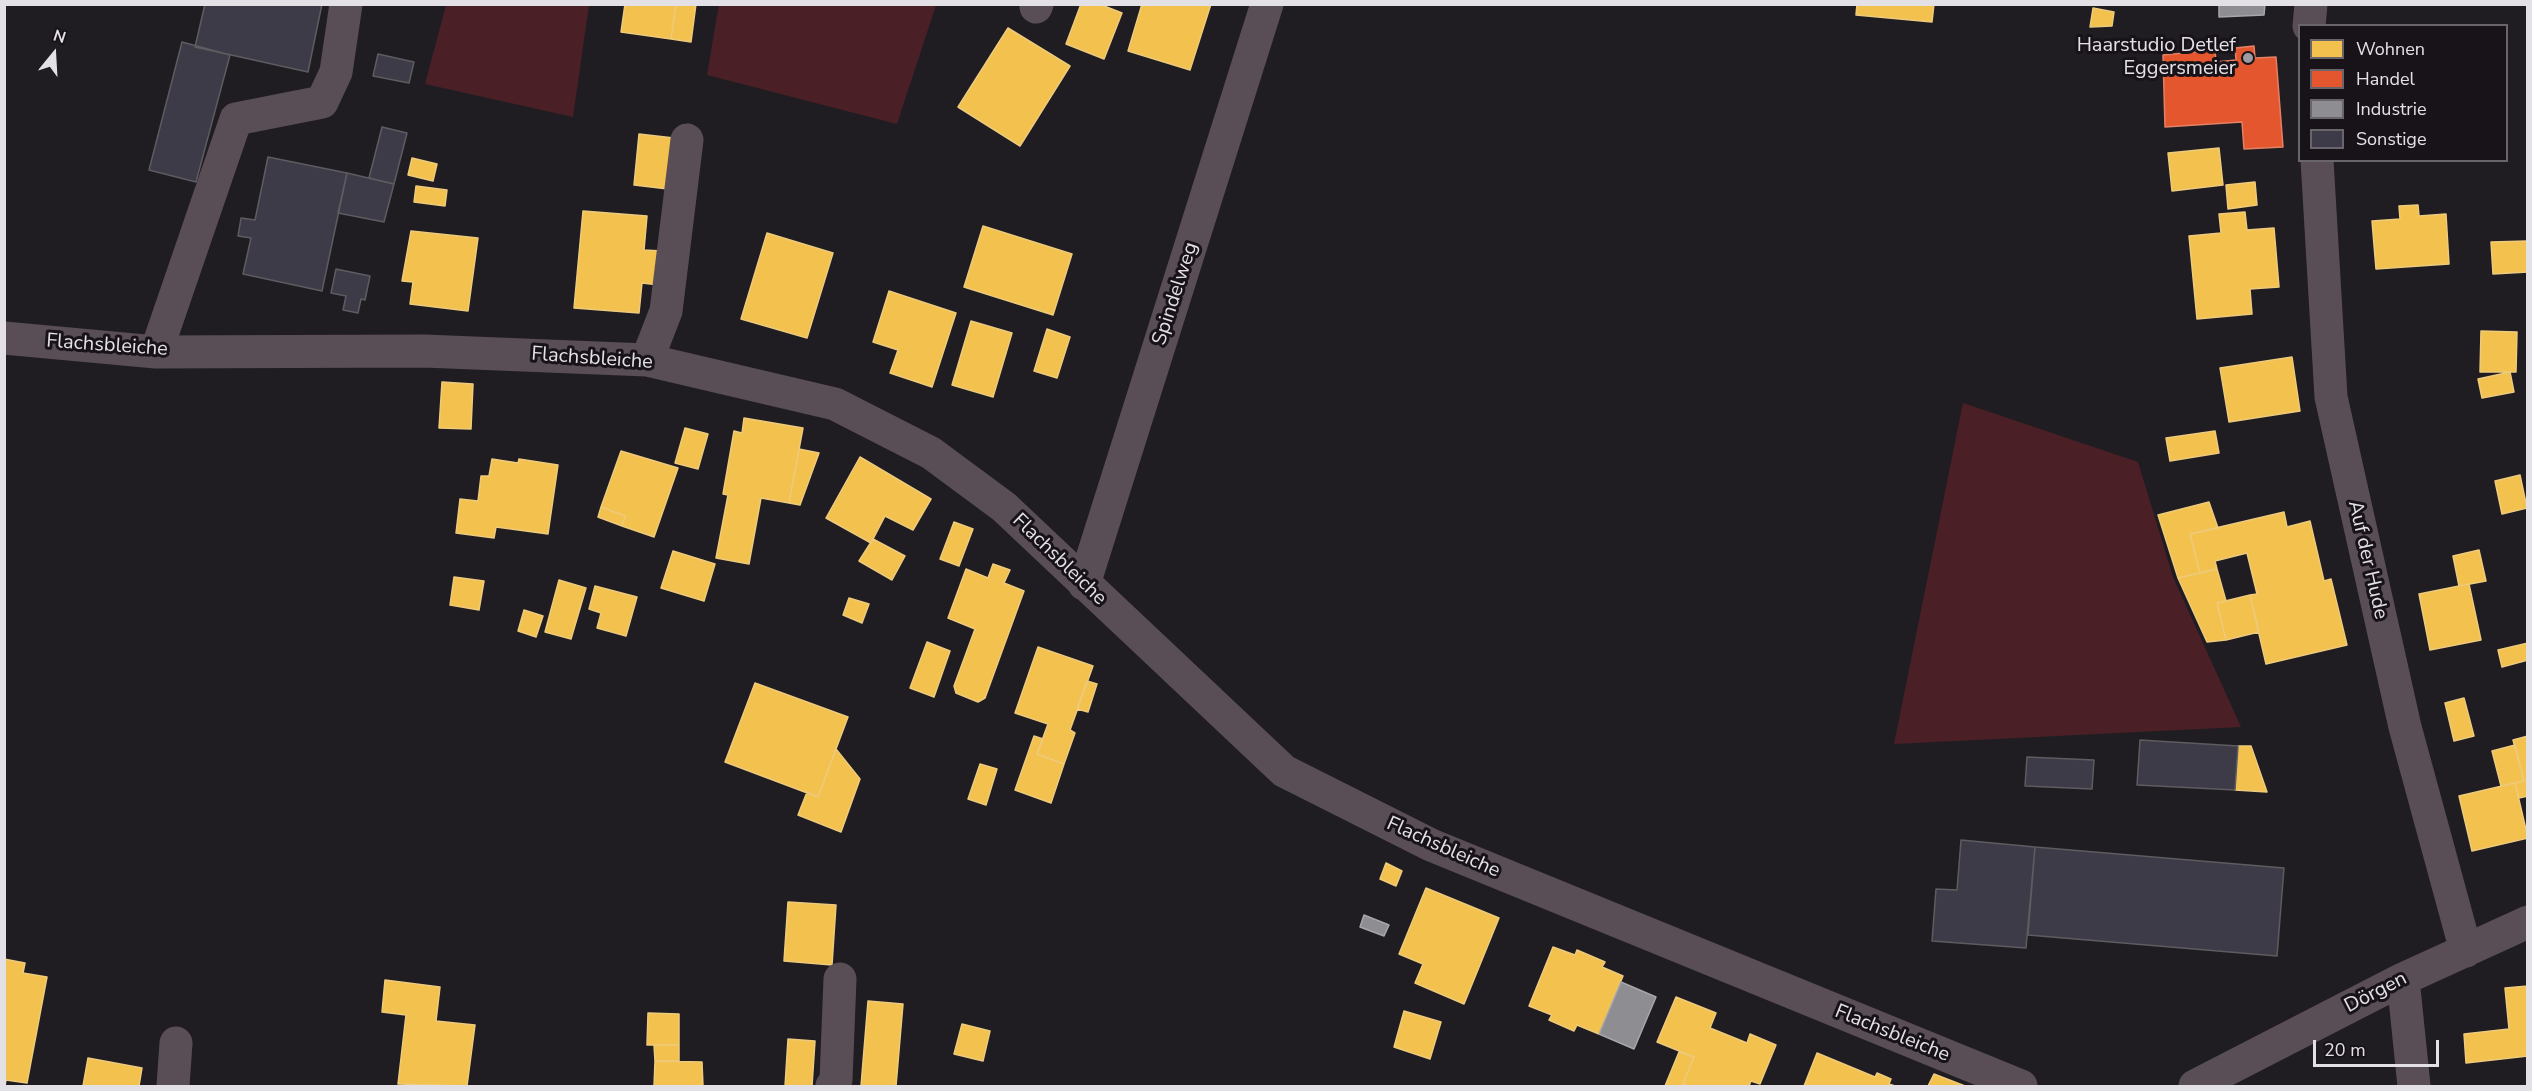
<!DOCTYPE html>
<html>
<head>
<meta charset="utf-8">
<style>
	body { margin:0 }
	#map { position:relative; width:2532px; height:1091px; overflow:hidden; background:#201d22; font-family:"Nunito Sans",sans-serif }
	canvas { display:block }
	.frame { position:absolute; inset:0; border:6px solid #e4e1e6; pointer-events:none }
	.legend { position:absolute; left:2298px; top:24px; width:210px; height:138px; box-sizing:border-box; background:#181319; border:2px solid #6a656b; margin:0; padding:8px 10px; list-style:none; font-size:18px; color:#e4e1e6 }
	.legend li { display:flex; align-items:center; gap:12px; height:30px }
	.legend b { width:30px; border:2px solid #6a656b }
	.north { position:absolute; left:24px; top:24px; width:60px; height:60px; -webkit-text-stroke:4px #181319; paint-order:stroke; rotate:18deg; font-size:16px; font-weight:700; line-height:24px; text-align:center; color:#e4e1e6 }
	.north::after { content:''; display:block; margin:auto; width:21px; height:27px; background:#e4e1e6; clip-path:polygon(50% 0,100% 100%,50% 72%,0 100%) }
	.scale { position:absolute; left:2313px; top:1040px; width:126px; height:27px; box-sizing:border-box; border:3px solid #e4e1e6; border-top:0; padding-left:8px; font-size:18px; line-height:21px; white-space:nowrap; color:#e4e1e6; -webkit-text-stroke:4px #181319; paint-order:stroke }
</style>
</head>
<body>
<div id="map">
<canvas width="2532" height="1091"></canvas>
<div class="frame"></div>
<ul class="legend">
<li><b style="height:16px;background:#f2c14e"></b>Wohnen</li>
<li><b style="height:16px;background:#e4572e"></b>Handel</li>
<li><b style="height:16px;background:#8d8d92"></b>Industrie</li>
<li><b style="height:16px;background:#3e3b48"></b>Sonstige</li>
</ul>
<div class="north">N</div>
<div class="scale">20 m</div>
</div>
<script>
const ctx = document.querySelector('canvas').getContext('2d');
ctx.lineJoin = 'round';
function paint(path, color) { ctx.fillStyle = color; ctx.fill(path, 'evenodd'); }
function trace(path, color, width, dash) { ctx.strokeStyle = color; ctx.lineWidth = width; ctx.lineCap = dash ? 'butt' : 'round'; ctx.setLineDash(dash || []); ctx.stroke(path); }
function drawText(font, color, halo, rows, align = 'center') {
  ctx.font = font + ' "Nunito Sans",sans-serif'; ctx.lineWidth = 6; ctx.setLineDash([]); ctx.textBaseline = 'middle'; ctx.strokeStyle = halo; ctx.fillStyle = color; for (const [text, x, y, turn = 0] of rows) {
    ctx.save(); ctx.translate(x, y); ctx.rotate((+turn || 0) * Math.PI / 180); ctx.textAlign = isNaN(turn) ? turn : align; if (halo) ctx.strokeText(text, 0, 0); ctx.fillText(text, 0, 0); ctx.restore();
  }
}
const green = new Path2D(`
	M719 4H936V5L897 124 707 75Z
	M446 5H589L573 117 425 84Z
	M1963 403 2138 462 2173 577 2241 727 1894 744Z`);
const homes = new Path2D(`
	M625 4H676L671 39 621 32Z
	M676 4H696L691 42 671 39Z
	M1081 4H1099L1122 13 1104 59 1066 44Z
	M1142 4H1211L1190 70 1128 51Z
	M1857 4H1934L1932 22 1856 15Z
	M2093 8 2114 12 2112 26 2090 27Z
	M1008 28 1070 66 1020 146 958 107Z
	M639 134 674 138 668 189 634 185Z
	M2219 148 2223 185 2172 191 2168 153Z
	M412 158 437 164 433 181 408 175Z
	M2255 182 2257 205 2228 209 2226 185Z
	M416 186 447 190 445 206 414 202Z
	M2418 205 2419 216 2446 214 2449 264 2376 269 2372 221 2400 219 2399 206Z
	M583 211 647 216 644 250 662 251 659 285 642 283 639 313 574 308Z
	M2245 212 2247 230 2274 228 2279 287 2250 289 2252 314 2197 319 2189 236 2221 233 2219 214Z
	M983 226 1072 254 1053 315 964 287Z
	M411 231 478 238 468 311 410 304 413 282 402 281Z
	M767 233 833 253 807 338 741 319Z
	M2527 241 2528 272 2493 274 2491 242Z
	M889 291 956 313 932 387 890 373 898 350 873 342Z
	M971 321 1012 333 993 397 952 385Z
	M1047 329 1070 337 1057 378 1034 371Z
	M2481 331 2517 332 2516 372H2480Z
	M2292 357 2300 411 2229 422 2220 368Z
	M2510 372 2514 392 2482 398 2478 379Z
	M442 382 473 384 471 429 439 428Z
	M744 418 803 428 789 503 761 498 749 564 716 558 728 495 723 494 734 431 742 433Z
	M685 428 708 434 698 469 675 463Z
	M2215 431 2219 453 2170 461 2166 438Z
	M799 449 819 453 800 505 789 503Z
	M621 451 678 468 654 537 622 526 625 516 601 507Z
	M860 457 931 499 913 530 885 516 871 543 826 518Z
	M492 459 518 463 519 459 558 465 548 534 496 527 494 538 456 533 460 499 478 501 481 476H489Z
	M2520 475 2527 508 2502 514 2495 481Z
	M2209 502 2218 528 2190 534 2200 573 2178 578 2158 515Z
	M601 507 625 516 622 526 598 517Z
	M2284 512 2287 527 2310 521 2324 581 2331 579 2347 645 2266 664 2250 595 2257 594 2247 553 2215 561 2217 569 2200 573 2190 534Z
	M954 522 973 529 959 566 940 559Z
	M873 539 905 556 892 580 859 561Z
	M2479 550 2486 581 2459 586 2453 556Z
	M673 551 715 564 704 601 661 588Z
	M993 564 1010 570 1004 583 1024 591 985 698 978 702 956 693 954 686 975 629 948 618 966 569 988 578Z
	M2217 569 2226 601 2217 603 2226 640 2207 642 2178 578Z
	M454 577 484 581 479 610 450 605Z
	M559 580 586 588 571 639 545 632Z
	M2469 584 2481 640 2430 650 2419 594Z
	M595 586 637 597 626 636 597 628 601 613 589 609Z
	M2250 595 2259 632 2226 640 2217 603Z
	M849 598 869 604 862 623 843 615Z
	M524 610 543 616 536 637 518 631Z
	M927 642 950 651 934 697 910 688Z
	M2528 643V660L2502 667 2498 650Z
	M1038 647 1093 666 1070 730 1075 733 1064 764 1037 754 1048 724 1015 713Z
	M1087 681 1097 684 1088 712 1077 709Z
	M755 683 848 717 818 797 725 762Z
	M2464 698 2474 736 2454 741 2445 703Z
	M1034 736 1043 739 1037 754 1064 764 1051 803 1015 790Z
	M2528 736V796L2519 798 2515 783 2524 781 2513 740Z
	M2515 745 2524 781 2501 786 2492 751Z
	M2238 746H2251L2267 792 2235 790Z
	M836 749 860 779 841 832 798 815 807 792 818 797Z
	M980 764 997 769 986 805 968 799Z
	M2515 783 2528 838 2472 851 2459 796Z
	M1386 863 1402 871 1396 886 1380 879Z
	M1426 888 1499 918 1464 1004 1415 983 1423 964 1399 954Z
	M788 902 836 905 832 965 784 961Z
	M1553 947 1575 955 1577 950 1605 962 1602 967 1623 976 1599 1034 1577 1025 1574 1031 1549 1020 1552 1015 1529 1006Z
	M4 959 25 963 23 973 47 977 27 1083 6 1080 5 1086Z
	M385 980 440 987 436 1021 475 1025 467 1086 398 1084 406 1015 382 1012Z
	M2528 986V1056L2466 1063 2464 1034 2509 1029 2505 988Z
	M1676 997 1716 1013 1710 1028 1747 1043 1750 1034 1776 1045 1760 1084 1751 1081 1749 1086H1689L1683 1084 1694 1057 1657 1042Z
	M868 1001 903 1004 896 1086H861Z
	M1404 1011 1441 1022 1430 1059 1394 1047Z
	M648 1013 679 1014V1045H647Z
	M962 1024 990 1031 983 1061 954 1054Z
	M788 1039 815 1041 812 1086H785Z
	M654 1045H679V1061H655Z
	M1679 1052 1694 1057 1683 1084 1689 1086H1665Z
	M1817 1053 1875 1077 1877 1073 1891 1079 1889 1084 1895 1086H1804Z
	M88 1058 142 1068 139 1086H83Z
	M655 1061 702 1062 703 1086H654Z
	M1934 1074 1965 1086H1928Z`);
const shops = new Path2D(`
	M2254 46 2255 58 2276 57 2283 147 2244 149 2242 122 2165 127 2163 55 2215 50 2216 62 2236 60 2235 48Z`);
const industry = new Path2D(`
	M2219 4H2265L2264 15 2219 17Z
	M1364 915 1389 925 1384 936 1360 927Z
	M1621 982 1656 997 1634 1049 1599 1034Z`);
const building = new Path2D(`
	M205 4H322L308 72 195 47Z
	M182 42 230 55 196 182 149 170Z
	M378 54 414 62 409 83 373 76Z
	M382 127 407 133 394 184 369 178Z
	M268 157 347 173 322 291 243 274 251 238 238 236 241 218 255 220Z
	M347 173 394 184 384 222 338 213Z
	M336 269 370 276 365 300 361 299 358 313 343 310 346 296 331 293Z
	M2140 740 2238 746 2235 790 2137 785Z
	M2027 757 2094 760 2092 789 2025 786Z
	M1961 840 2035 847 2026 948 1932 941 1936 889 1957 890Z
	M2035 847 2284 868 2277 956 2028 935Z`);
const minor = new Path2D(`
	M1036 7 1037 4
	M2309 26 2311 4
	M2317 160 2331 397 2405 727 2466 951
	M4 338 156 352 424 351 647 360 835 404 931 453 1004 507 1284 771 1431 845 2021 1086
	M156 352 236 119 322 102 336 72 346 4
	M647 360 666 311 687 140
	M1084 584 1267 4
	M2403 979 2414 1086
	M173 1086 176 1043
	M832 1086 836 1080 840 979
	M2195 1086 2403 979 2528 922`);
const markers = [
	[2248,58,6,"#9f9ca1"]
];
const poiNames = [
	["Haarstudio Detlef",2236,46],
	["Eggersmeier",2236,69]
];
const streetNames = [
	["Spindelweg",1176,294,-72],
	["Flachsbleiche",107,346,4],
	["Flachsbleiche",592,359,4],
	["Flachsbleiche",1059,560,44],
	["Auf der Hude",2367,560,77],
	["Flachsbleiche",1443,848,24],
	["Dörgen",2376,993,-27],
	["Flachsbleiche",1892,1034,22]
];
paint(green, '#4a2026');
paint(homes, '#f2c14e');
trace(homes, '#eecb7c', 1.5);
paint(shops, '#e4572e');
trace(shops, '#e48065', 1.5);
paint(industry, '#8d8d92');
trace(industry, '#a7a6ab', 1.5);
paint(building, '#3e3b48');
trace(building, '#5e5c60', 1.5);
trace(minor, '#5a4e56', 33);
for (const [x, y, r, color] of markers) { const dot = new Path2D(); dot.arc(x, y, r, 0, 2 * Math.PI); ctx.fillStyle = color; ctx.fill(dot); trace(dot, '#181319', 2); }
drawText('20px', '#e4e1e6', '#181319', poiNames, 'right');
drawText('20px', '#e4e1e6', '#181319', streetNames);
</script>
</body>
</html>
